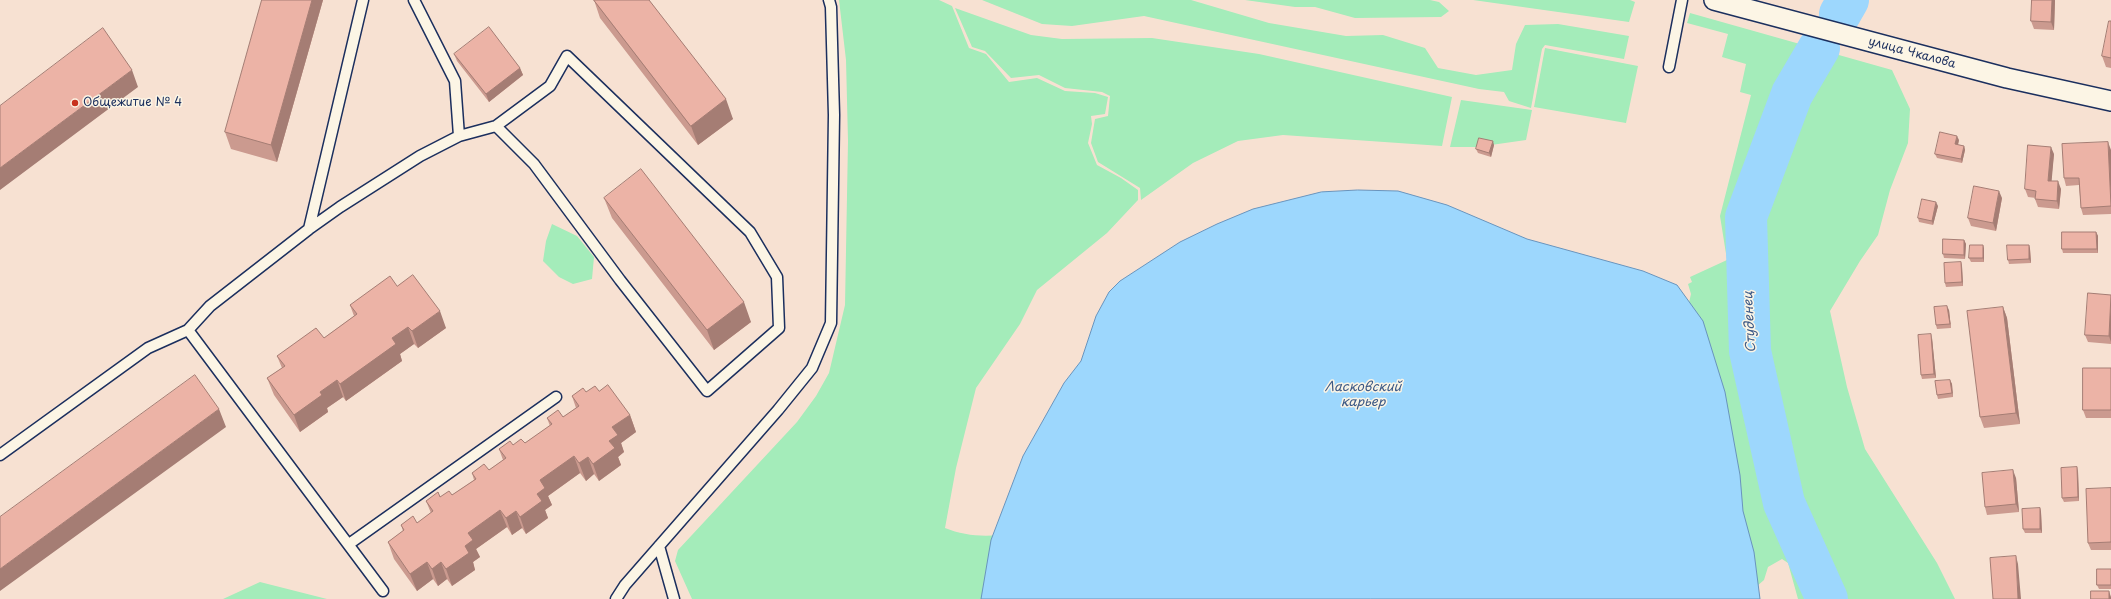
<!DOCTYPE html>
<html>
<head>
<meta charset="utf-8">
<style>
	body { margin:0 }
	canvas { display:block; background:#f7e1d2 }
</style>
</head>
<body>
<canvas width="2111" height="599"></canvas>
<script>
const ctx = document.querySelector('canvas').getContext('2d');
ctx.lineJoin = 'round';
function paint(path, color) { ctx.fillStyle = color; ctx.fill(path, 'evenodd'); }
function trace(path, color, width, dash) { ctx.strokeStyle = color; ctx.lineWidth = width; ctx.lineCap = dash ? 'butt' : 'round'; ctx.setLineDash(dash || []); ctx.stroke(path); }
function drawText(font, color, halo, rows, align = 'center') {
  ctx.font = font + ' "Playpen Sans",sans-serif'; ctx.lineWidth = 3; ctx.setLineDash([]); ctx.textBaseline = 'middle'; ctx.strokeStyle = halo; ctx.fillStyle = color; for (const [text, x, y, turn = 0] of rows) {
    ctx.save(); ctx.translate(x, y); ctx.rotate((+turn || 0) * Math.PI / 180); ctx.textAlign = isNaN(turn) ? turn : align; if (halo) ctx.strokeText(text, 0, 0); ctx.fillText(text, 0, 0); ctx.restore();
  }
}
const green = new Path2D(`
	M839 0H939L952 6 969 48 986 54 1009 82 1037 78 1065 91 1095 93 1108 97 1105 114 1091 116 1092 124 1088 143 1097 165 1121 178 1138 190V200L1107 233 1037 290 1020 324 976 388 956 468 945 528C962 535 981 537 999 535L1026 599H692L675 561 678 550 797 422 816 396 829 373 845 305 848 141 846 60Z
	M982 0H1191L1269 23 1346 36 1383 35 1425 48 1438 68 1476 75 1512 70 1516 44 1525 25 1558 24 1629 36 1624 59 1545 45 1542 49 1531 108 1509 101 1504 92 1479 89 1144 16 1072 26 1042 24Z
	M1245 0H1430L1439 2 1449 11 1441 17 1355 18 1315 7H1295Z
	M1473 0H1630L1635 2 1629 22Z
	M955 8 1031 35 1062 39 1152 38 1259 54 1452 97 1442 146 1283 135 1238 141 1193 163 1141 200 1140 188 1098 162 1091 143 1095 119 1108 116 1110 96 1102 92 1065 88 1039 75 1011 78 985 51 972 47Z
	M1690 13 1892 70 1910 109 1908 143 1890 190 1878 235 1860 261 1830 311 1847 387 1865 449 1937 563 1955 599H1798L1788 563 1782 559 1768 567 1764 580 1748 594 1687 311 1691 294 1688 284 1692 282 1690 277 1727 260 1720 216 1751 95 1740 92 1746 64 1722 57 1728 34 1687 23Z
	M1545 48 1638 66 1626 123 1534 107Z
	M1461 100 1532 110 1526 140 1477 147H1450Z
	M552 224 577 236 594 257 592 279 573 284 559 277 543 261 546 241Z
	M260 582 327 599H223Z`);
const water = new Path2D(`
	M1358 190 1398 191 1447 205 1527 239 1643 271 1677 285 1703 321 1725 392 1740 475 1743 511 1754 552 1760 599H981L991 540 1023 456 1064 383 1081 361 1096 316 1109 292 1120 281 1180 242 1217 224 1253 209 1321 192Z`);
const river = new Path2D(`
	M1840 14 1848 0
	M1819 48 1792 94 1746 217 1750 351 1784 503 1827 599`);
const service = new Path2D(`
	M414 0 455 81 459 136
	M1669 67 1682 0
	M309 229 363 0
	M188 330 383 591
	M0 455 148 348 188 330 210 306 309 229 340 207 420 156 459 136 496 126 550 86 567 56 750 232 777 277 779 328 707 391 620 280 534 164 496 126
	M349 544 556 397
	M659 546 674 599
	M616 599 625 585 778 410 812 368 831 323 834 115 831 7 829 0`);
const minor = new Path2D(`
	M1714 0 2007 78 2111 101`);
const wall = new Path2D(`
	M262 0H323L277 162 231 149 225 132Z
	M594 0H649L733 119 698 145 600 18Z
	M2032 0H2055L2054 30 2034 29 2031 21Z
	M2111 21V68L2106 67 2102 56Z
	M454 54 520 68 523 75 489 102 457 61Z
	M1959 140 1958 145 1964 146 1965 150 1962 163 1937 158 1935 154Z
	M1494 145 1491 157 1478 153 1476 149Z
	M2111 150V214L2083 215 2081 208 2079 185 2066 186 2064 178Z
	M2054 154 2051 181 2061 189 2059 209 2038 207 2035 199 2036 198 2028 197 2025 189Z
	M604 198 751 322 714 350 612 218Z
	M2002 198 1996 231 1971 226 1968 218Z
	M1938 206 1933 225 1919 222 1918 218Z
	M2096 232 2098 236V253H2063L2062 249Z
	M1964 240 1966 244 1965 259 1944 258 1943 254Z
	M1983 245 1984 249V262H1971L1969 258Z
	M2029 245 2030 249 2031 263 2009 264 2008 260Z
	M1961 262 1962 266 1963 286 1946 287 1945 283Z
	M397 286 446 328 418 348 414 344 400 354 402 361 346 401 343 397 327 408 328 412 300 432 274 395 267 378 282 368 277 356 324 338 354 316 350 305Z
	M2111 295V344L2088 342 2085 335Z
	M2003 307 2007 318 2020 424 1984 428 1980 417Z
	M1949 310 1951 328 1937 329 1936 325Z
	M1932 338 1936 378 1922 379 1921 375Z
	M2111 368V418H2086L2083 410Z
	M1950 380 1952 384 1953 397 1938 399 1937 395Z
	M599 391 630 415 636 432 621 443 624 452 618 457 621 465 599 481 594 474 586 481 580 473 548 496 552 505 545 510 548 518 526 534 522 528 512 535 507 527 476 549 480 557 473 562 475 570 452 586 447 579 438 586 433 579 417 591 394 559 388 542 403 531 401 525 417 523 431 513 426 501 440 497 452 495 474 480 472 473 489 470 503 460 499 449 513 445 525 443 550 426 547 418 563 417 576 408 572 396 586 392Z
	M2078 471 2079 501 2064 502 2062 498Z
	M2016 478 2019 512 1987 515 1985 507Z
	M2111 488V550H2091L2088 543Z
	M2040 508 2041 512 2042 533H2025L2023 529Z
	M2111 569V589H2099L2097 585Z`);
const shadedWall = new Path2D(`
	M312 0H323L277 162 271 145Z
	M2052 0H2055L2054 30 2051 22Z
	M520 68 523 75 489 102 486 94Z
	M132 70 138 87 0 190V168Z
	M726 99 733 119 698 145 691 126Z
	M1957 136 1959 140 1957 148 1955 144Z
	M1493 141 1494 145 1491 157 1489 153Z
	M2108 142 2111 150V207V206Z
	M1964 146 1965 150 1962 163 1961 159Z
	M2051 147 2054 154 2051 188 2048 181Z
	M2058 181 2061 189 2059 209 2057 201Z
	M1999 191 2002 198 1996 231 1993 223Z
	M1936 202 1938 206 1933 225 1932 221Z
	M2096 232 2098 236V253L2097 249Z
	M1964 240 1966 244 1965 259 1964 255Z
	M1983 245 1984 249V262L1983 258Z
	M2029 245 2030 249 2031 263 2029 259Z
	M1961 262 1962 266 1963 286 1962 282Z
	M2111 297V342L2109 336Z
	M744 302 751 322 714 350 707 330Z
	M1947 306 1949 310 1951 328 1950 324Z
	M2003 307 2007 318 2020 424 2016 413Z
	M440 311 446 328 418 348 412 331Z
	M408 327 414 344 400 354 402 361 346 401 340 384 392 338Z
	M1931 334 1932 338 1936 378 1934 374Z
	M337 380 343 397 327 408 328 412 300 432 294 415 320 392Z
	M1950 380 1952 384 1953 397 1952 393Z
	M219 409 226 427 0 591V569Z
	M630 415 636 432 621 443 624 452 618 457 621 465 599 481 593 464 609 441 612 427Z
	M574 456 580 473 548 496 552 505 545 510 548 518 526 534 520 517 537 494 540 480Z
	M588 457 594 474 586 481 579 463Z
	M2077 467 2078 471 2079 501 2078 497Z
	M2013 470 2016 478 2019 512 2016 504Z
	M2040 508 2041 512 2042 533 2040 529Z
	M500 510 507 527 476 549 480 557 473 562 475 570 452 586 446 569 465 546 468 533Z
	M516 511 522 528 512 535 506 518Z
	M2016 556 2018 564 2021 599H2018Z
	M427 562 433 579 417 591 410 574Z
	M441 562 447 579 438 586 432 569Z
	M2109 591 2111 597V599H2109Z`);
const building = new Path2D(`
	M262 0H312L271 145 225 132Z
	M594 0H649L726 99 691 126Z
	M2032 0H2052L2051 22 2031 21Z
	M2109 21H2111V58L2102 56Z
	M489 27 520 68 486 94 454 54Z
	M103 28 132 70 0 168V106Z
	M1940 132 1957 136 1955 144 1964 146 1961 159 1935 154Z
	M1479 138 1493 141 1489 153 1476 149Z
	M2108 142 2111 206 2081 208 2079 178H2064L2062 144Z
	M2028 145 2051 147 2048 181H2058L2057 201 2035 199 2036 191 2025 189Z
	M641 169 744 302 707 330 604 198Z
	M1974 186 1999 191 1993 223 1968 218Z
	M1922 199 1936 202 1932 221 1918 218Z
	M2062 232H2096L2097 249H2062Z
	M1943 239 1964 240V255L1943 254Z
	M1970 245H1983V258H1969Z
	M2007 245H2029V259L2008 260Z
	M1961 262 1962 282 1945 283 1944 263Z
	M413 275 440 311 412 331 408 327 392 338 396 344 340 384 337 380 320 392 322 395 294 415 267 378 285 366 277 356 316 328 324 338 357 314 350 305 390 276 397 286Z
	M2088 293 2111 295 2109 336 2085 335Z
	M1947 306 1950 324 1936 325 1934 307Z
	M2003 307 2016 413 1980 417 1967 311Z
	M1931 334 1934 374 1921 375 1918 335Z
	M2083 368H2111V410H2083Z
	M195 375 219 409 0 569V517Z
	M1950 380 1952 393 1937 395 1935 381Z
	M608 385 630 415 612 427 618 435 609 441 615 448 593 464 588 457 579 463 574 456 540 480 545 488 537 494 542 501 520 517 516 511 506 518 500 510 468 533 473 540 465 546 469 553 446 569 441 562 432 569 427 562 410 574 388 542 404 530 401 525 413 516 417 523 433 511 426 501 438 492 440 497 449 491 452 495 476 479 472 473 484 464 489 470 506 458 499 449 510 441 513 445 521 439 525 443 552 424 547 418 558 410 563 417 579 406 572 396 583 388 586 392 595 386 599 391Z
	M2077 467 2078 497 2062 498 2061 468Z
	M2013 470 2016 504 1985 507 1982 473Z
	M2111 488V542L2088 543 2086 489Z
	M2040 508V529H2023L2022 509Z
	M2016 556 2018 599H1993L1990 558Z
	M2097 569H2111V585H2097Z
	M2091 591H2109V599H2091Z`);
const markers = [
	[75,103,4,"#c8321e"]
];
const streetNames = [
	["улица Чкалова",1912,53,15]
];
const poiNames = [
	["Общежитие № 4",83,103]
];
const waterNames = [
	["Студенец",1750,322,-93],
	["Ласковский",1363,387],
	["карьер",1363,402]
];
paint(green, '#a4ecba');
paint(water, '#9dd7fd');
trace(water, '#6994bd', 1);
trace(river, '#9dd7fd', 42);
trace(service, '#1b2f5e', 13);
trace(minor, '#1b2f5e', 22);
trace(service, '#fcf5e5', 10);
trace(minor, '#fcf5e5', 19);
paint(wall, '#cb9a8f');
paint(shadedWall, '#a57d74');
paint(building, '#ecb3a6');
trace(building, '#a57d74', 1);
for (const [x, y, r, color] of markers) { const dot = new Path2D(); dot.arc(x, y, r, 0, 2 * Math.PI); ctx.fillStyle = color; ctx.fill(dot); trace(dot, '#fcf5e5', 1.5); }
drawText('12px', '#1b2f5e', '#fcf5e5', streetNames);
drawText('12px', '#1b2f5e', '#fcf5e5', poiNames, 'left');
drawText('italic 13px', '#3c5986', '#fcf5e5', waterNames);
</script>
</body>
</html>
